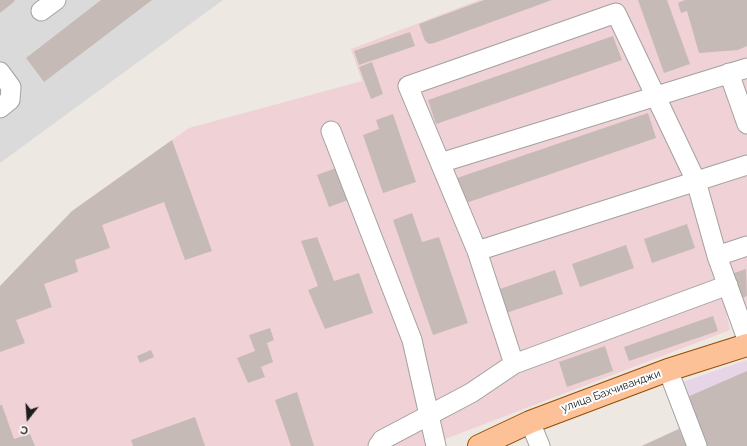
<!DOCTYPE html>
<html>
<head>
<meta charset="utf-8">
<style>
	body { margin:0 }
	#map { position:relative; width:747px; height:446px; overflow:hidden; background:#eee8e2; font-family:Raleway,sans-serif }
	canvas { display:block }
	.north { position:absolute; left:8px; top:398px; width:40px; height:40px; -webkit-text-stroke:3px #fff; paint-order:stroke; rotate:197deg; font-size:11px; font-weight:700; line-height:16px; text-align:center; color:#1d1d1d }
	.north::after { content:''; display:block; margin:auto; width:14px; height:18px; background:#1d1d1d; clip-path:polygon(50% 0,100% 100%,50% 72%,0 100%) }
</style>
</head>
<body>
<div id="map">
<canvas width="747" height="446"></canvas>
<div class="north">С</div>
</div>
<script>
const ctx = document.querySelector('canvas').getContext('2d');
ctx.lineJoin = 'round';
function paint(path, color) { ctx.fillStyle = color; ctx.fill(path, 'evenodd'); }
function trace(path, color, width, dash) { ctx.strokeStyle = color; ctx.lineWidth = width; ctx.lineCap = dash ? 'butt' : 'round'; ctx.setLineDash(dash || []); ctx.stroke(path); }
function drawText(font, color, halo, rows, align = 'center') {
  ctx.font = font + ' Raleway,sans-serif'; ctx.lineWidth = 4; ctx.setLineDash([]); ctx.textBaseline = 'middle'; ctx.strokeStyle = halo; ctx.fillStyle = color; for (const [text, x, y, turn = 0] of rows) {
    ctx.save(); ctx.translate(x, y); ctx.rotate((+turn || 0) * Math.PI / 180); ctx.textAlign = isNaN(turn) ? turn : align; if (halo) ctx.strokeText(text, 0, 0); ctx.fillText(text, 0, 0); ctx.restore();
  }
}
const residential = new Path2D(`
	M0 0H223L0 163Z`);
const commercial = new Path2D(`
	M479 0H747V308L727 316 730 330 427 446H0V286L72 211 189 128 362 81 351 49Z`);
const industrial = new Path2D(`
	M747 360V446H641L688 424 674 385Z`);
const building = new Path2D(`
	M0 0H14L15 1 0 13Z
	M101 0H152L44 82 26 58Z
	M484 0H552L434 43 429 44 425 41 419 24Z
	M638 0H667L690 64 664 73Z
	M685 0H747V46L738 50 699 53 687 11 681 13 678 3Z
	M410 32 415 46 359 65 354 51Z
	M613 36 622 60 436 124 428 100Z
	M372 62 383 94 371 99 359 67Z
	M648 113 656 138 466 203 457 178Z
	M393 114 416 182 383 193 363 135 379 129 376 120Z
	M172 140 212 251 185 260 164 202 102 225 110 248 75 260 78 272 44 284 52 307 16 320 25 343 0 352V286L72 211Z
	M336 168 348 200 329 207 317 175Z
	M412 213 422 242 439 237 468 323 433 335 393 220Z
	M687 224 695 248 652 263 644 239Z
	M317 237 334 281 359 273 373 313 325 329 308 290 318 286 301 241Z
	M626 245 634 268 580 287 572 264Z
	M746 269 747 296 742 298 734 273Z
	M555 270 563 294 503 314 494 291Z
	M713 316 718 331 629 361 624 347Z
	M270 328 274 340 267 343 273 362 261 367 265 377 248 383 237 358 255 351 249 335Z
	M605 346 613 371 567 387 559 362Z
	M151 350 154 357 140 363 137 356Z
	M747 371V446H705L685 398Z
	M297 392 314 446H291L275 400Z
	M0 405H2L14 439 30 434 35 446H0Z
	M195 417 205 446H133L131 440Z
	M679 429 686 446H642Z`);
const minor = new Path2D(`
	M41 11 56 0
	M0 72 11 87 10 100 0 108
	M729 73 747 124
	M331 131 412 340 436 446
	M440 163 747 68
	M477 251 747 165
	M717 256 747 246
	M514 364 477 251 408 86 616 13 696 181 717 256 747 339
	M668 370 697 446
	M530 422 540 446
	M378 446 382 440 471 393 514 364 728 285`);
const major = new Path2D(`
	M479 446 530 422 668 370 747 345`);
const streetNames = [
	["улица Бахчиванджи",611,391,-20]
];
paint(residential, '#dbdada');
paint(commercial, '#f0d1d5');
paint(industrial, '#e7d4e7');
paint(building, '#c6bab6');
trace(minor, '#a1a1a1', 21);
trace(major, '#954b00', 24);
trace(minor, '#fff', 19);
trace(major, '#fdc198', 22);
drawText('11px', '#1d1d1d', '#fff', streetNames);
</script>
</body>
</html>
